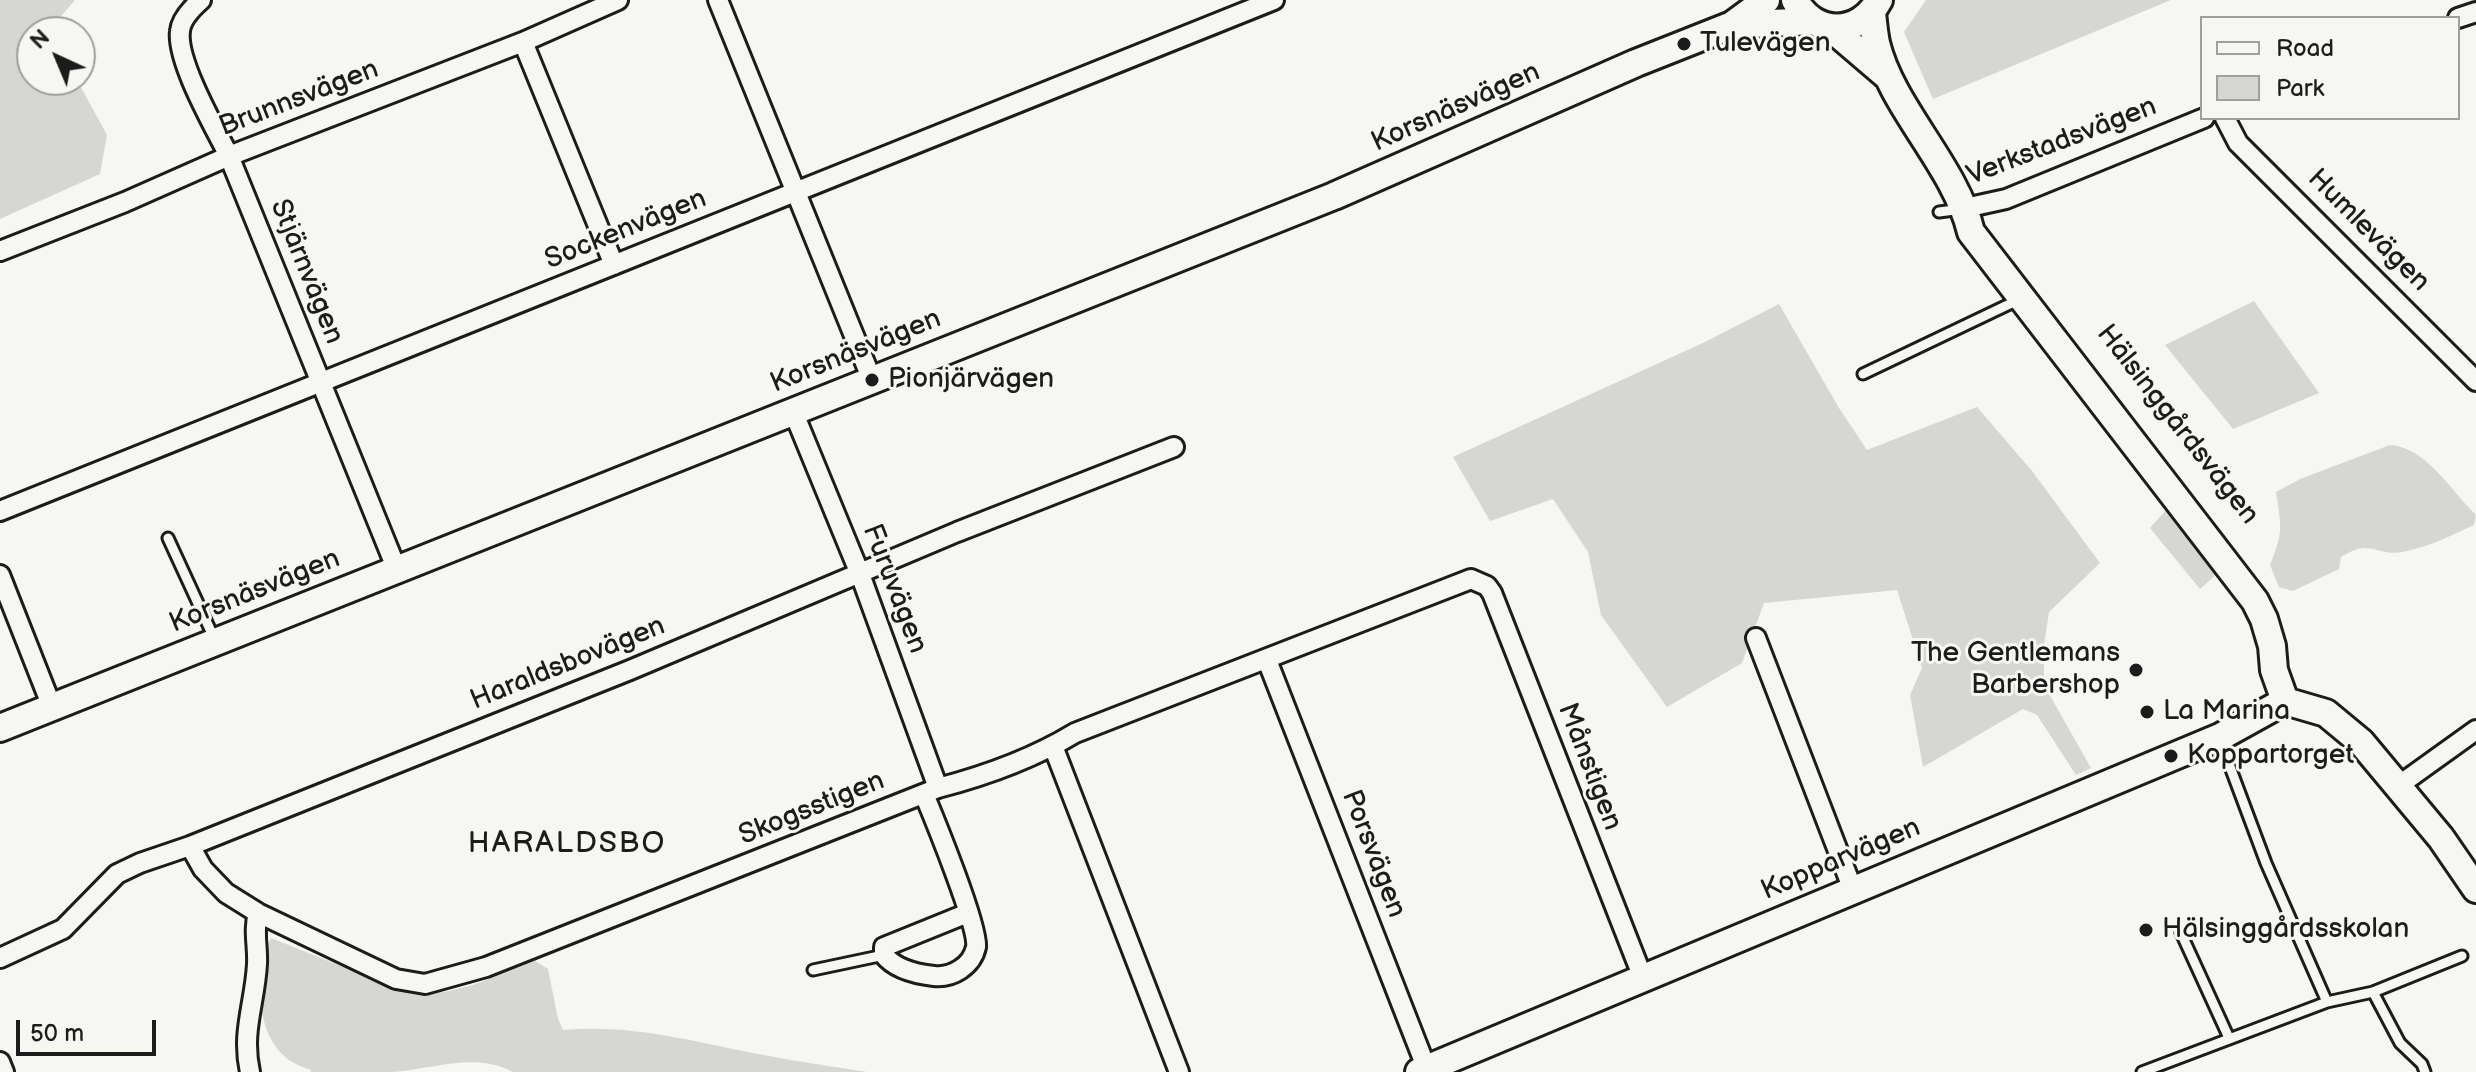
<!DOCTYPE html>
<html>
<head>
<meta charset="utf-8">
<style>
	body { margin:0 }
	#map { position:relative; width:2476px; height:1072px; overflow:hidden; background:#f6f6f2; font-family:"Balsamiq Sans",sans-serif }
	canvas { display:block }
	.legend { position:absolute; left:2200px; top:16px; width:260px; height:104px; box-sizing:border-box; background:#f6f6f2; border:2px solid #9f9f9c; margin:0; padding:10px 14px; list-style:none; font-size:24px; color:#1c1c1c }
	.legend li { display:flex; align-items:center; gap:16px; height:40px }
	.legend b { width:40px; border:2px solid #9f9f9c }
	.north { position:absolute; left:16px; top:16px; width:80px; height:80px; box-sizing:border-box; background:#f6f6f2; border:2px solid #9f9f9c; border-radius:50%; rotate:316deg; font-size:22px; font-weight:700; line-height:32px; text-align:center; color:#1c1c1c }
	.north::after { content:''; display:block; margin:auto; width:28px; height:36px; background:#1c1c1c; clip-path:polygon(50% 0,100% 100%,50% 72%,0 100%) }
	.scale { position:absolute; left:16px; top:1020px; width:140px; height:36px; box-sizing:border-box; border:4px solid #1c1c1c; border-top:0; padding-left:10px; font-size:24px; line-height:28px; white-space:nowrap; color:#1c1c1c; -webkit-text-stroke:6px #f6f6f2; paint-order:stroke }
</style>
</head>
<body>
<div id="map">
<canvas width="2476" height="1072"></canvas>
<ul class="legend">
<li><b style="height:10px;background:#f6f6f2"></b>Road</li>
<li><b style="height:22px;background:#d6d6d2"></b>Park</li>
</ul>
<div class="north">N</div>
<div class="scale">50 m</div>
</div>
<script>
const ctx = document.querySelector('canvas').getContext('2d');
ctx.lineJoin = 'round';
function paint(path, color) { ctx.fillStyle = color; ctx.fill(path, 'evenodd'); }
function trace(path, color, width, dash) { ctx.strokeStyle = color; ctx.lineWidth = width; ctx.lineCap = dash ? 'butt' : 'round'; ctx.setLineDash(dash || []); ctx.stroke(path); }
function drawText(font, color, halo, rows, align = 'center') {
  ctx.font = font + ' "Balsamiq Sans",sans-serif'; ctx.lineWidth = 6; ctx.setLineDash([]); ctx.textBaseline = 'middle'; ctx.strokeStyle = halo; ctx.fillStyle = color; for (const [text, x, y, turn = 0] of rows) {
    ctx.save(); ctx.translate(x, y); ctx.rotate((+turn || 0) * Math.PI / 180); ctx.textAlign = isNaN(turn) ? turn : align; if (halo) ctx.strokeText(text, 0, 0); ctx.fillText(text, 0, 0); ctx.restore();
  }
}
const green = new Path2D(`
	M0 0H75L50 29 51 32H32V80H77L107 135 100 174 0 219Z
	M1926 0H2171L1933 99 1904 32Z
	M2254 301 2319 393 2233 429 2165 345Z
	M1779 304 1839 408 1867 450 1977 407 2032 471 2100 563 2049 612 2044 645V685L2091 768 2076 775 2037 715 2023 709 1923 767 1910 695 1922 668 1897 590 1764 603 1742 663 1667 707 1601 615 1588 552 1553 499 1490 521 1453 457 1705 342Z
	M2390 445C2426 447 2452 492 2476 515L2474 525C2452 535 2431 546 2407 551 2376 559 2373 536 2341 557L2339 569 2293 591 2279 587 2270 565C2284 531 2281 526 2276 492L2300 479Z
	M2167 509 2219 572 2200 589 2150 528Z
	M271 938 411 994 445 992 473 985 535 961 548 969 558 1019 563 1030C634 1024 689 1041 758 1054 794 1061 831 1066 867 1072H513C475 1051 431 1070 391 1072 365 1072 337 1072 311 1072V1070C306 1068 299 1066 294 1063 254 1040 254 975 271 938Z`);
const lane = new Path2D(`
	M1939 212 1962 209
	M1863 374 2018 300
	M168 538 214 638
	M2220 740 2266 863 2327 1002
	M2181 933 2229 1038
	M813 970 884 955
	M2373 992 2400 1043 2422 1064 2425 1072
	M2142 1072 2327 1002 2373 992 2462 956`);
const street = new Path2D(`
	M201 0C192 8 181 19 180 31 176 61 215 128 229 156L397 570
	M718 0 872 380
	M2458 18 2476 12
	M523 42 614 265
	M2225 118 2238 143 2476 381
	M1965 208 2006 199 2204 118
	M0 251 125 202 229 156 523 42 618 0
	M793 411 860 574 938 788
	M0 511 1274 0
	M0 575 52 707
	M1756 638 1853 890
	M1267 660 1428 1072
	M1053 746 1179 1072
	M2398 786 2476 730
	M924 794C934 818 979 928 976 947 972 966 952 978 934 976 916 974 895 969 884 955V947L968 913
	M190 846 203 869 226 893 258 913 396 979 425 984 486 967 938 788C984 776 1034 758 1075 733L1471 579 1487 586 1492 593 1643 978
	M0 958 63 929 117 874 140 863 190 846 630 670 957 532 1174 447
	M0 1062 4 1072
	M250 1072C241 1032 255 1003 257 964 258 946 253 931 258 913`);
const secondary = new Path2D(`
	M1795 0C1814 37 1860 36 1879 0
	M1872 12C1873 22 1874 33 1876 43 1892 109 1955 165 1971 232L2255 601 2264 619 2272 646 2274 670 2285 701
	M1732 25 1813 21
	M1831 28 1886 75
	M2285 701 2326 713 2361 742 2441 838 2476 889
	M0 728 1334 196 1636 63 1732 25 1766 0
	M1419 1072 2220 737 2285 701`);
const markers = [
	[1684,44,8,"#1c1c1c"],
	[872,380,8,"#1c1c1c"],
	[2136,670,8,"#1c1c1c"],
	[2147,712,8,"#1c1c1c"],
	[2171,756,8,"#1c1c1c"],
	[2146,930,8,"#1c1c1c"]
];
const poiNames = [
	["Tulevägen",1700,44],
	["Pionjärvägen",888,380],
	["The Gentlemans",2120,654,"right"],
	["Barbershop",2120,686,"right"],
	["La Marina",2163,712],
	["Koppartorget",2187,756],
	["Hälsinggårdsskolan",2162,930]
];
const streetNames = [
	["Brunnsvägen",299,99,-21],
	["Korsnäsvägen",1456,108,-24],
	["Verkstadsvägen",2062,142,-21],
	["Sockenvägen",626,230,-22],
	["Humlevägen",2368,231,45],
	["Stjärnvägen",306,272,68],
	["Korsnäsvägen",856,352,-22],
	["Hälsinggårdsvägen",2177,425,52],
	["Furuvägen",894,589,69],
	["Korsnäsvägen",255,592,-22],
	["Haraldsbovägen",568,664,-22],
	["Månstigen",1589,767,69],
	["Skogsstigen",812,809,-22],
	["Porsvägen",1373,854,69],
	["Kopparvägen",1841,860,-23]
];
const neighbourhoodNames = [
	["HARALDSBO",567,844]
];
paint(green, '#d6d6d2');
trace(lane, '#1c1c1c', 15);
trace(street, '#1c1c1c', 24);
trace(secondary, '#1c1c1c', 32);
trace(lane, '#f6f6f2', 9);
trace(street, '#f6f6f2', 18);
trace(secondary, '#f6f6f2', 26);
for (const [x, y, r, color] of markers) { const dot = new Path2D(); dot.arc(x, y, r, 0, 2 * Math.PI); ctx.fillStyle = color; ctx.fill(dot); trace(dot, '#f6f6f2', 3); }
drawText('28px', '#1c1c1c', '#f6f6f2', poiNames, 'left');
drawText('28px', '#1c1c1c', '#f6f6f2', streetNames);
ctx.letterSpacing = '2px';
drawText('30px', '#1c1c1c', '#f6f6f2', neighbourhoodNames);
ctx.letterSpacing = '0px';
</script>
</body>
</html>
